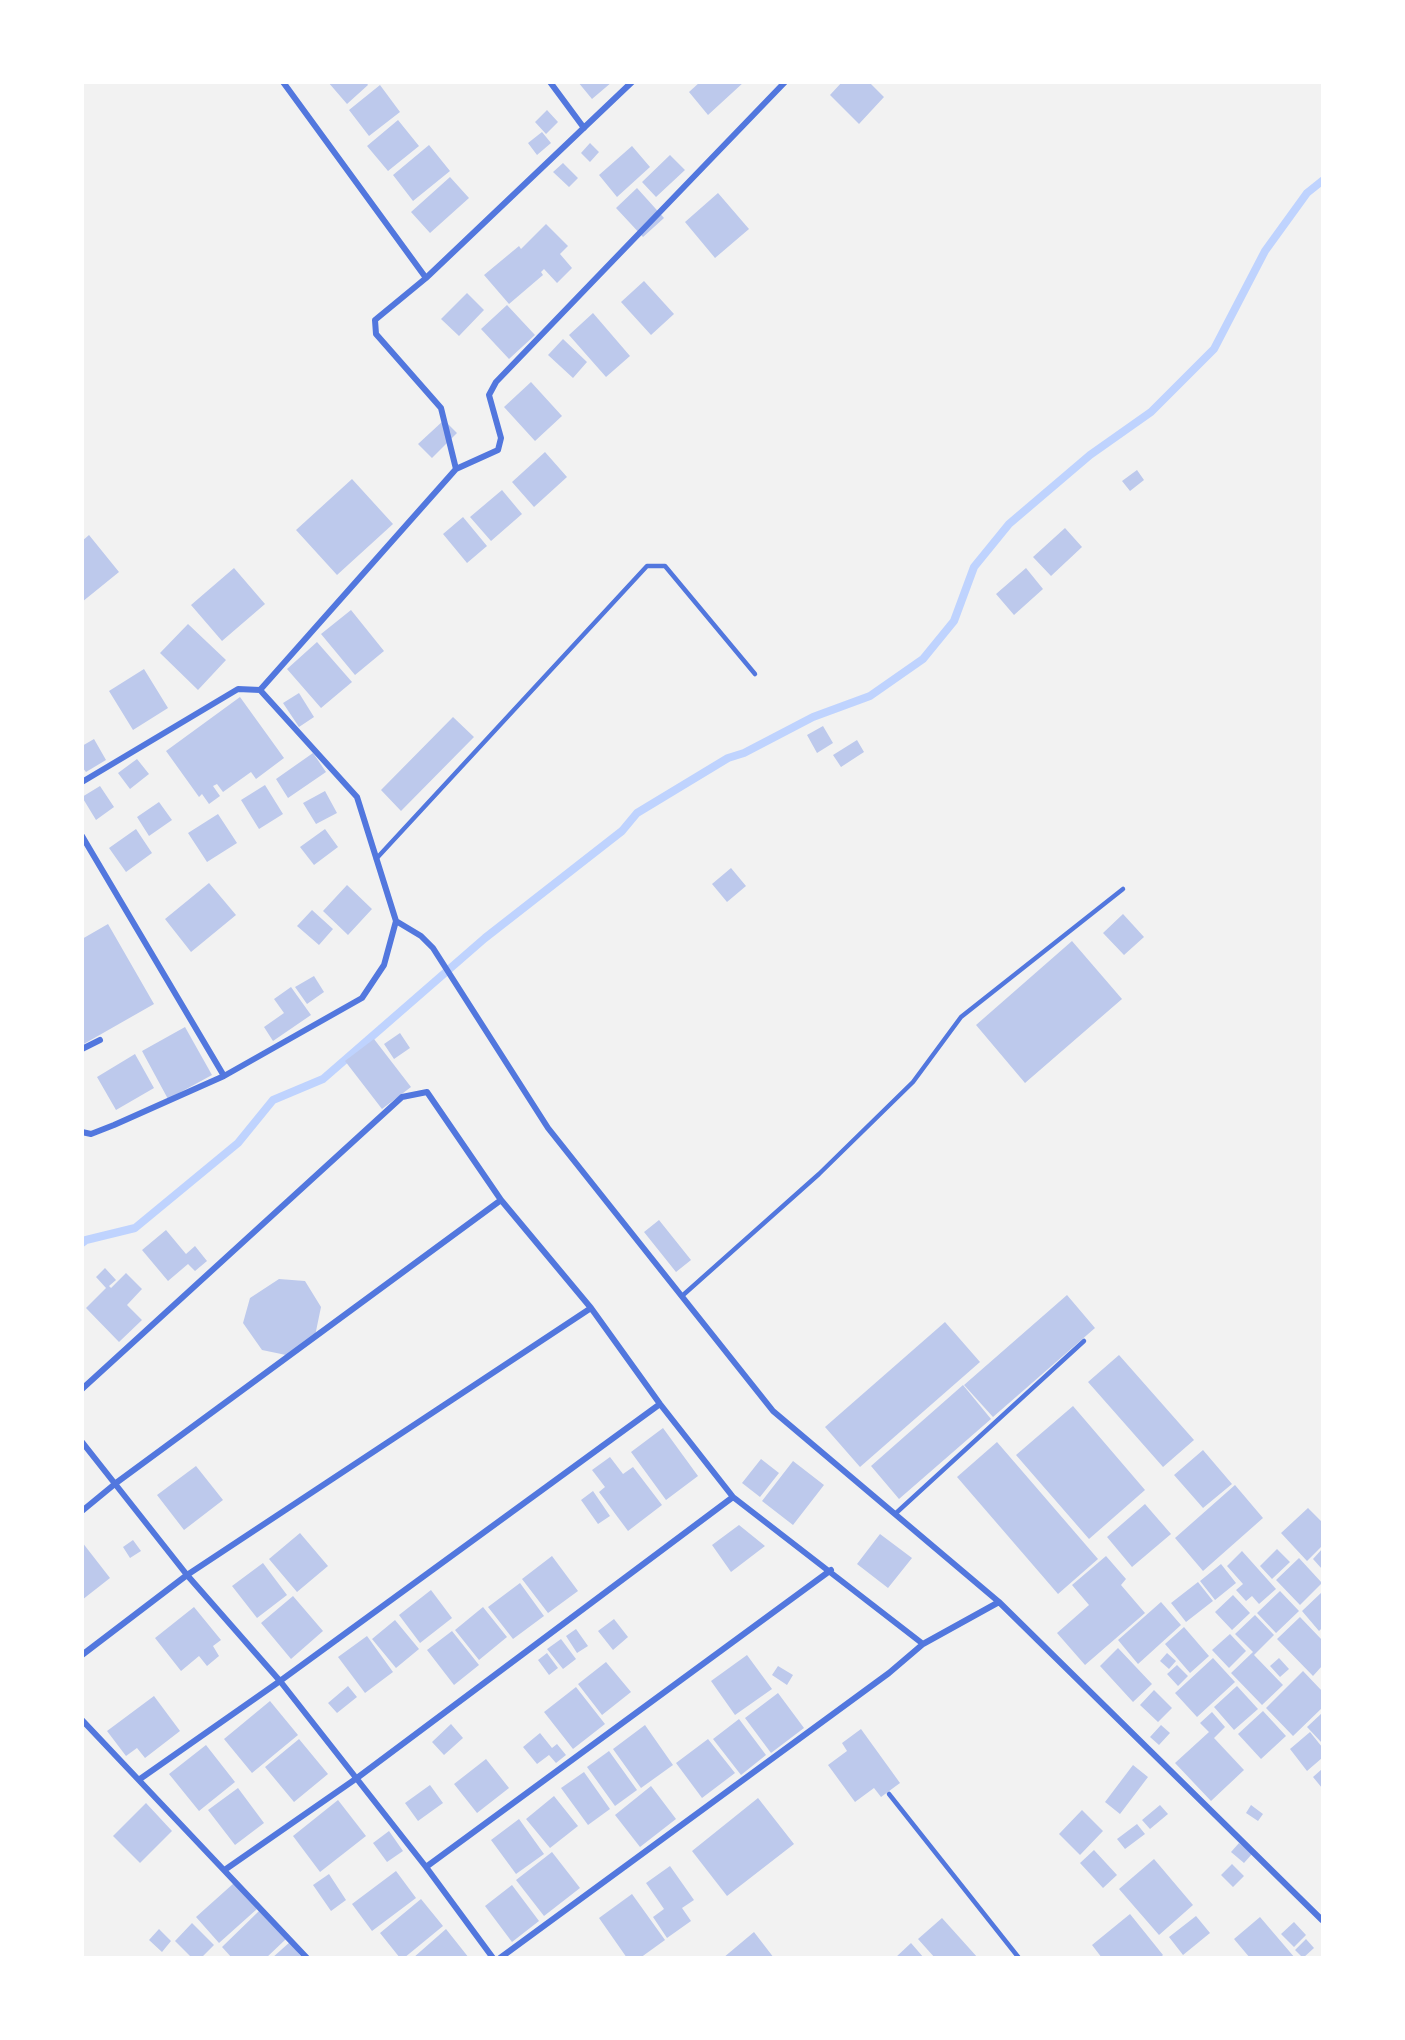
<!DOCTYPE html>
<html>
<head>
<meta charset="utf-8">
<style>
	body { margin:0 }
	#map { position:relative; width:1405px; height:2040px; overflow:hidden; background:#f2f2f2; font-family:"Crimson Pro",serif }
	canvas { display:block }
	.frame { position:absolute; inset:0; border:84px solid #fff; pointer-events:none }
</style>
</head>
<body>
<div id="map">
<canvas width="1405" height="2040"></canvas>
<div class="frame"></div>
</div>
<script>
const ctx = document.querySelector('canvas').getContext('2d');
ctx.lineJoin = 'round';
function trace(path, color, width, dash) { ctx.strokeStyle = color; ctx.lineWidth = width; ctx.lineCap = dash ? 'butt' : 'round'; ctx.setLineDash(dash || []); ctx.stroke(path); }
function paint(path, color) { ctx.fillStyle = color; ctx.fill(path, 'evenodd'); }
const stream = new Path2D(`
	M82 1243 86 1240 135 1228 238 1143 273 1100 323 1079 485 938 622 831 637 813 728 758 744 753 813 717 870 696 923 659 954 621 974 567 1009 524 1090 455 1151 412 1214 349 1265 251 1307 193 1322 181`);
const building = new Path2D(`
	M328 82H366L368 85 347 104Z
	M578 82H612L592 99Z
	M700 82H744L708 115 689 92Z
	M842 82H869L884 97 859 124 830 95Z
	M380 85 400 112 369 136 349 110Z
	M547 110 558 122 546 134 535 122Z
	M398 120 419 146 388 171 367 146Z
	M542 132 551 143 537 155 528 143Z
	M590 143 599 152 590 162 581 153Z
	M429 145 450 171 413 201 393 175Z
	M632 146 650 167 617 197 599 175Z
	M670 155 685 170 656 197 642 182Z
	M563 163 578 178 569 187 553 172Z
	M450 177 469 198 430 233 411 212Z
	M637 188 664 218 643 237 616 208Z
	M718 193 749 229 715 258 685 222Z
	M546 224 568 246 560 254 572 268 557 283 544 269 541 272 543 275 509 304 484 275 519 246 521 249Z
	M644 281 674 314 651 335 621 302Z
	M467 293 484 310 459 336 441 319Z
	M507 305 535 335 509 359 481 329Z
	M593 313 630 356 606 377 569 335Z
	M563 339 587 362 573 378 548 355Z
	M531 382 562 416 535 441 504 407Z
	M444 420 457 433 432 458 418 444Z
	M545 452 567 477 534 507 512 482Z
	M1137 470 1144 480 1130 491 1122 481Z
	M352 479 393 524 337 575 296 530Z
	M502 490 522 514 491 541 470 517Z
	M463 517 487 546 467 563 443 534Z
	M1065 528 1082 547 1051 576 1033 557Z
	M89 535 119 572 82 602V541Z
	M234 568 265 604 222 641 191 605Z
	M1026 568 1043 589 1014 615 996 594Z
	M351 610 384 651 355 675 321 634Z
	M188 624 226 660 198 690 160 653Z
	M317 642 352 682 321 708 287 669Z
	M144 669 168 708 133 730 109 691Z
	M299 693 314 717 299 727 283 703Z
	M240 697 284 758 256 779 251 772 223 792 217 784 213 786 220 796 209 804 202 794 199 797 166 751Z
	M453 717 474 737 401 811 381 790Z
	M823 726 833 743 817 753 807 735Z
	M94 739 106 760 86 772 82 767V746Z
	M857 740 864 752 841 767 833 755Z
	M313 753 326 772 288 798 276 779Z
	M137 759 149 774 130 789 118 773Z
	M265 785 283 814 259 829 241 800Z
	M100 786 114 807 96 820 82 797Z
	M325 791 337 813 316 824 303 803Z
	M159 802 172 820 149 836 137 817Z
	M218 814 237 843 207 862 188 833Z
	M136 829 152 853 126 872 109 848Z
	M325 829 338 847 314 865 300 847Z
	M731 868 746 886 727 902 712 884Z
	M209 883 236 915 191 952 165 919Z
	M347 885 372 909 348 935 323 911Z
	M312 910 333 929 319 945 297 926Z
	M1123 914 1144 937 1124 955 1103 933Z
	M108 924 154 1004 82 1045V939Z
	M1072 941 1122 999 1025 1083 976 1025Z
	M314 976 324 992 307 1004 295 987Z
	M291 987 311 1015 273 1041 264 1027 284 1013 274 999Z
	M185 1027 212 1075 168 1099 142 1051Z
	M400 1033 410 1048 394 1059 384 1044Z
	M374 1039 411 1087 382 1109 345 1061Z
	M135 1054 154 1088 116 1110 97 1077Z
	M659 1220 691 1260 676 1272 644 1232Z
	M166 1230 186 1254 195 1246 207 1261 195 1271 188 1264 168 1281 142 1250Z
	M105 1268 116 1280 109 1286 111 1288 126 1273 142 1289 127 1305 142 1320 119 1342 86 1308 106 1288 96 1277Z
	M279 1279 305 1281 321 1307 315 1336 286 1355 262 1350 243 1323 250 1298Z
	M1067 1295 1095 1328 993 1417 964 1385Z
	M945 1322 980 1362 860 1467 825 1427Z
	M1119 1355 1194 1440 1163 1467 1088 1382Z
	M963 1385 991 1419 899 1499 871 1466Z
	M1073 1406 1145 1490 1089 1539 1016 1455Z
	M663 1428 698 1476 666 1500 631 1452Z
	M997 1442 1098 1559 1058 1594 957 1477Z
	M1203 1450 1232 1484 1203 1508 1174 1475Z
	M610 1457 623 1474 633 1467 662 1505 628 1531 599 1492 605 1487 592 1470Z
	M761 1459 779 1473 760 1497 742 1483Z
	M793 1461 824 1485 793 1525 762 1501Z
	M196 1466 223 1500 184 1530 157 1495Z
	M1235 1485 1263 1518 1203 1571 1175 1538Z
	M593 1491 610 1516 598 1524 581 1500Z
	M1145 1504 1171 1534 1132 1567 1107 1537Z
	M1308 1508 1322 1522V1546L1307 1561 1281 1533Z
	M739 1525 765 1546 731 1572 712 1545Z
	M300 1533 328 1566 297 1592 269 1559Z
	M880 1534 912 1558 888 1588 857 1564Z
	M133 1540 141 1551 130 1558 123 1547Z
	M82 1542 110 1578 82 1600Z
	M1277 1549 1290 1562 1272 1579 1260 1566Z
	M1322 1549V1569L1313 1559Z
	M1242 1551 1276 1589 1259 1604 1252 1596 1246 1601 1236 1590 1243 1584 1227 1566Z
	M552 1556 578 1591 548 1613 522 1579Z
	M1106 1556 1126 1579 1121 1585 1145 1613 1085 1665 1057 1633 1089 1605 1072 1585Z
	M1299 1558 1322 1583 1300 1605 1276 1580Z
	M263 1563 287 1595 257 1618 232 1586Z
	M1221 1564 1236 1583 1215 1600 1200 1581Z
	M1198 1582 1213 1601 1186 1622 1171 1603Z
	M520 1583 544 1616 513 1639 488 1607Z
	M431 1590 452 1618 420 1643 399 1615Z
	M1280 1591 1299 1611 1276 1633 1257 1613Z
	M1322 1592V1628L1319 1631 1302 1611Z
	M1233 1595 1250 1613 1232 1630 1215 1612Z
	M293 1596 323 1631 291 1659 261 1623Z
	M1161 1602 1181 1625 1138 1664 1118 1640Z
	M194 1607 221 1640 213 1646 219 1656 207 1666 199 1656 181 1671 155 1638Z
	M483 1607 507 1637 479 1660 455 1630Z
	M1255 1615 1274 1635 1254 1655 1283 1685 1262 1705 1231 1673 1253 1652 1235 1634Z
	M1300 1617 1322 1640V1666L1313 1676 1277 1639Z
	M614 1619 628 1637 613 1650 598 1631Z
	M395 1620 419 1649 396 1668 372 1639Z
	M1184 1627 1209 1656 1190 1673 1165 1644Z
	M576 1629 588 1646 577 1653 566 1636Z
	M452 1631 479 1665 454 1685 427 1650Z
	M1230 1634 1246 1651 1229 1668 1212 1650Z
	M367 1636 393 1672 365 1693 338 1657Z
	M561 1639 576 1659 563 1669 547 1649Z
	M1118 1648 1152 1684 1133 1702 1100 1666Z
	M547 1653 558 1668 549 1675 538 1660Z
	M1167 1653 1176 1661 1169 1669 1160 1661Z
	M747 1655 772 1689 735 1715 711 1681Z
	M1213 1658 1235 1682 1197 1717 1175 1693Z
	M1279 1658 1289 1669 1280 1677 1270 1666Z
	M606 1662 631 1692 602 1715 578 1684Z
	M1177 1665 1188 1676 1178 1686 1167 1674Z
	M778 1666 793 1675 787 1685 772 1675Z
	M1303 1671 1322 1691V1708L1293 1736 1266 1708Z
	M348 1686 357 1697 337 1713 328 1703Z
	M1237 1686 1258 1709 1234 1730 1214 1707Z
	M576 1687 605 1724 573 1749 544 1712Z
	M1154 1690 1172 1708 1158 1722 1140 1705Z
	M778 1693 804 1728 771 1753 745 1718Z
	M154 1696 180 1731 145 1758 137 1748 126 1756 107 1731Z
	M270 1701 298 1735 252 1773 224 1739Z
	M1263 1711 1286 1736 1261 1759 1238 1734Z
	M1212 1712 1225 1727 1214 1738 1244 1770 1211 1801 1175 1763 1209 1732 1200 1723Z
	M1322 1713V1743L1307 1727Z
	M739 1719 766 1755 741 1775 713 1739Z
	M451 1724 463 1738 444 1755 432 1742Z
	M645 1725 673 1765 641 1788 613 1749Z
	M1161 1725 1170 1733 1159 1745 1150 1737Z
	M861 1729 900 1783 881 1797 874 1788 855 1802 828 1765 847 1751 842 1743Z
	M1310 1732 1322 1747V1758L1307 1771 1290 1749Z
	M540 1733 552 1748 557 1744 566 1755 556 1763 549 1755 537 1764 523 1747Z
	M299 1739 328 1774 294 1802 265 1767Z
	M708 1739 735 1773 702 1798 676 1763Z
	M206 1745 235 1782 199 1811 169 1774Z
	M609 1751 637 1790 615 1806 587 1767Z
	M486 1759 509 1788 477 1813 454 1784Z
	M1133 1765 1148 1777 1120 1814 1105 1802Z
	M1322 1769V1788L1313 1777Z
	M584 1772 610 1809 588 1825 561 1788Z
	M430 1785 443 1803 418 1821 405 1803Z
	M651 1786 676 1819 640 1847 615 1815Z
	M238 1788 264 1823 235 1845 208 1810Z
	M554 1796 578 1826 550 1848 526 1819Z
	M758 1798 794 1844 727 1896 692 1851Z
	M338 1800 366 1836 320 1872 293 1836Z
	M146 1803 172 1831 140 1863 113 1836Z
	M1160 1805 1168 1814 1150 1829 1142 1820Z
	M1251 1805 1263 1814 1258 1821 1246 1813Z
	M1082 1810 1103 1831 1080 1855 1059 1834Z
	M519 1819 544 1854 516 1874 491 1840Z
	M1137 1824 1145 1834 1125 1849 1117 1839Z
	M389 1831 403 1851 387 1862 373 1843Z
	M1239 1843 1252 1854 1244 1863 1231 1852Z
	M1094 1850 1117 1875 1103 1888 1080 1863Z
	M552 1852 580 1888 544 1916 516 1880Z
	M1154 1859 1193 1905 1159 1935 1119 1889Z
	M1232 1864 1244 1876 1233 1887 1221 1875Z
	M670 1866 694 1900 682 1908 691 1921 667 1938 653 1917 664 1909 646 1883Z
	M396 1871 416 1898 372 1931 352 1904Z
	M329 1874 346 1900 331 1911 313 1885Z
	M234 1883 257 1909 219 1943 196 1917Z
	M512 1885 539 1921 512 1942 485 1906Z
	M632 1894 665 1940 640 1958H627L599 1918Z
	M421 1899 443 1926 404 1958H400L380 1933Z
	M259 1911 286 1939 266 1958H232L222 1947Z
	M1130 1914 1163 1955 1160 1958H1102L1092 1945Z
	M1196 1916 1210 1933 1183 1955 1169 1937Z
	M1260 1917 1295 1958H1250L1234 1939Z
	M942 1918 978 1958H935L918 1939Z
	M1294 1922 1306 1935 1294 1947 1281 1934Z
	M192 1923 214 1945 201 1958H192L175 1941Z
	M159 1929 171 1941 162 1952 149 1940Z
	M446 1929 469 1958H413Z
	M754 1932 774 1958H723Z
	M1306 1939 1314 1948 1303 1958 1295 1950Z
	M290 1942 302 1958H272Z
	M911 1943 924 1958H895Z`);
const service = new Path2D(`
	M376 859 647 566H665L755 674
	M682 1296 819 1174 913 1082 961 1017 1123 889
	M895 1514 1084 1341
	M889 1794 1019 1958`);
const minor = new Path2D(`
	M283 82 426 278
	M550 82 584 128
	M456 469 441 408 376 334 375 320 426 278 632 82
	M260 690 456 469 498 450 501 438 489 395 496 382 785 82
	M82 782 238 689 260 690 357 797 396 921 421 936 433 948 548 1128 773 1411 999 1602 1322 1920
	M82 836 224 1076
	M82 1049 100 1040
	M82 1132 91 1134 114 1125 224 1076 362 998 384 965 396 921
	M82 1389 402 1097 427 1092 501 1200 591 1308 660 1404 733 1497 923 1644 889 1673 500 1958
	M82 1442 187 1575 280 1681 426 1867 493 1958
	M82 1511 116 1483 501 1200
	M923 1644 999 1602
	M82 1655 187 1575 591 1308
	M82 1720 307 1958
	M140 1779 280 1681 660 1404
	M426 1867 831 1570
	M226 1869 357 1778 733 1497`);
trace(stream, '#bfd3fe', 8);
paint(building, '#bdc9ec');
trace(service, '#5277de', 4.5);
trace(minor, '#5277de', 6);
</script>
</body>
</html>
